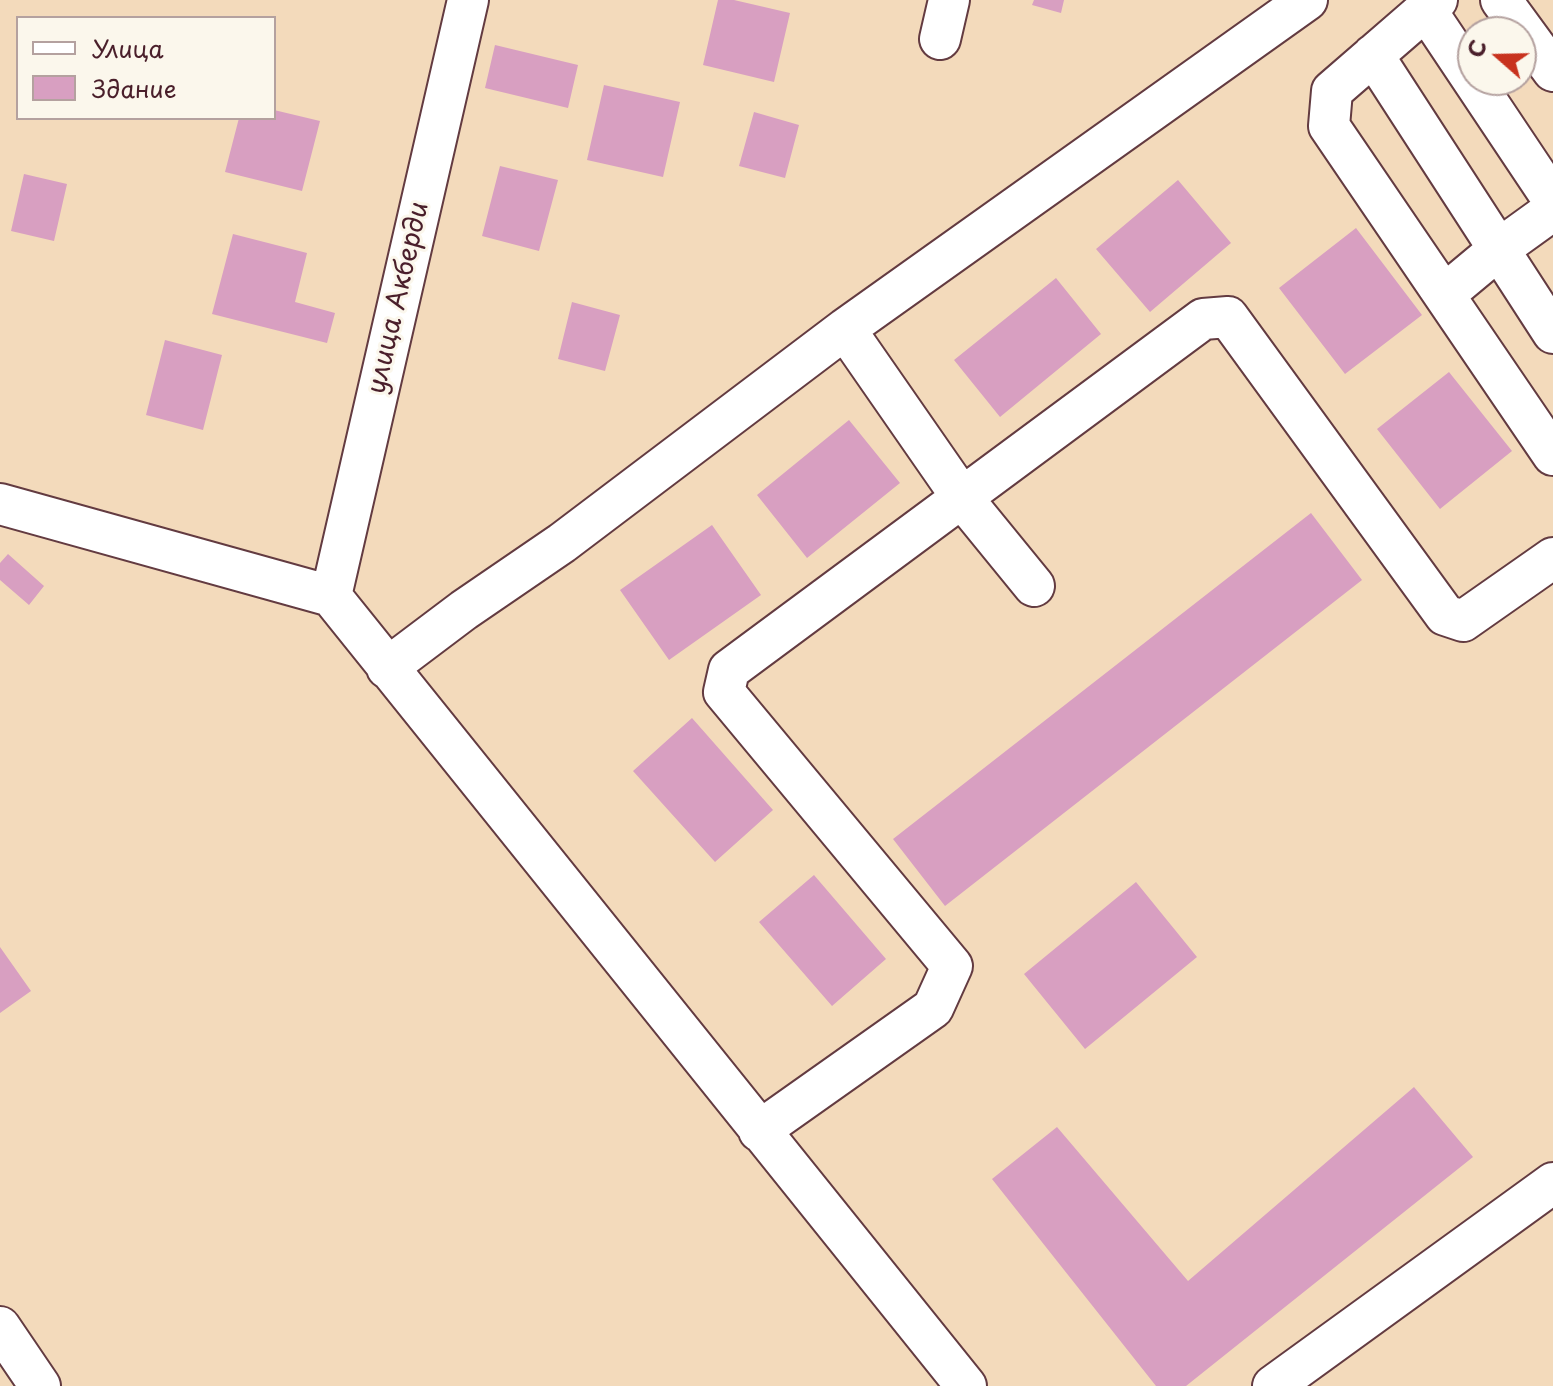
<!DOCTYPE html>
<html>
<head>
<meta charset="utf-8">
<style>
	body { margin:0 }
	#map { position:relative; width:1553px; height:1386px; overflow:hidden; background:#f3dabb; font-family:"Playpen Sans",sans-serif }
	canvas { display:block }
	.legend { position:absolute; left:16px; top:16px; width:260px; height:104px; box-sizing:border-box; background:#fbf7ec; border:2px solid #b4a19f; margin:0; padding:10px 14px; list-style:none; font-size:24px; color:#4a1f2b }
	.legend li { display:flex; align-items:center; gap:16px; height:40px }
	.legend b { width:40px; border:2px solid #b4a19f }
	.north { position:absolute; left:1457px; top:16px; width:80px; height:80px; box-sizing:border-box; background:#fbf7ec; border:2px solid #b4a19f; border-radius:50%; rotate:290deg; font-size:22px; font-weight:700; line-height:32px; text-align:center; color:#4a1f2b }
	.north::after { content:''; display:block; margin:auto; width:28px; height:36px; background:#c8321e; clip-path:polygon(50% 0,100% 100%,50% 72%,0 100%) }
</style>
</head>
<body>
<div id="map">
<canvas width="1553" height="1386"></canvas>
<ul class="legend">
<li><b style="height:10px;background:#fff"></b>Улица</li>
<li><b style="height:22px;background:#d89fc1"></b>Здание</li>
</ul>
<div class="north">С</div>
</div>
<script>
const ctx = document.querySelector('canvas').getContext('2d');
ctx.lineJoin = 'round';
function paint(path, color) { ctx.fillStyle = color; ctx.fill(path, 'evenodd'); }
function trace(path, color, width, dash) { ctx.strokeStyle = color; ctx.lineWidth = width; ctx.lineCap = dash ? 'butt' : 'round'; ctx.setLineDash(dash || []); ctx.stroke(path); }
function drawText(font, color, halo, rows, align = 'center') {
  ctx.font = font + ' "Playpen Sans",sans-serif'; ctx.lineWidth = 6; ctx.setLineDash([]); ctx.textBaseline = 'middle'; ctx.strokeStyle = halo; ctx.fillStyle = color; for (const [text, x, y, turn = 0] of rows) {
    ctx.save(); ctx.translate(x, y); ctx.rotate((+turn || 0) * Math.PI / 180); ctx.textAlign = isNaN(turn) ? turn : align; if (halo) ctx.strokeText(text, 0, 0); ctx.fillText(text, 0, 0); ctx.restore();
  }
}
const building = new Path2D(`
	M718 0H734L790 13 774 82 703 65Z
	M1034 0H1064L1061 13 1032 5Z
	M495 45 578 65 568 108 485 88Z
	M604 85 680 102 663 177 587 160Z
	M274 110 320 121 302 191 225 172 239 118H274Z
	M754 112 799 125 785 178 739 166Z
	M500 166 558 180 539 251 482 236Z
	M24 174 67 184 54 241 11 231Z
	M1178 180 1231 243 1150 312 1096 249Z
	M1356 228 1422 315 1345 374 1279 288Z
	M233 234 307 253 295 302 335 313 327 343 212 314Z
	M1056 278 1101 334 1000 417 954 360Z
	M572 302 620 315 605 371 558 359Z
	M165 340 222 355 203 430 146 415Z
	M1449 372 1512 451 1440 509 1377 429Z
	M849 420 900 483 807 558 757 495Z
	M1311 513 1362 580 945 906 893 839Z
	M712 525 761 595 669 660 620 590Z
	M8 554 44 586 29 605 0 580V563Z
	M692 718 773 810 715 862 633 771Z
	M814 875 886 959 832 1006 759 922Z
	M1136 882 1197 957 1085 1049 1024 974Z
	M0 947 31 991 0 1013Z
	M1414 1087 1473 1157 1186 1386H1156L992 1179 1057 1127 1188 1281Z`);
const minor = new Path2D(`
	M1437 0 1332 91 1329 126 1553 455
	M1501 0 1553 71
	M1426 10 1553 200
	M940 39 949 0
	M1373 55 1553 333
	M1445 294 1499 249 1553 210
	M845 329 963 499 1034 586
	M0 504 331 596 966 1386
	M331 596 468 0
	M387 668 464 610 562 543 845 329 1307 0
	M759 1131 933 1008 952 966 724 692 729 670 1203 319 1228 317 1445 615 1463 621 1553 558
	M0 1327 40 1386
	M1273 1386 1553 1183`);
const streetNames = [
	["улица Акберди",399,298,-77]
];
paint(building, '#d89fc1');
trace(minor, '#633b41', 44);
trace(minor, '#fff', 40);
drawText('26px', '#4a1f2b', '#fbf7ec', streetNames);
</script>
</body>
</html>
